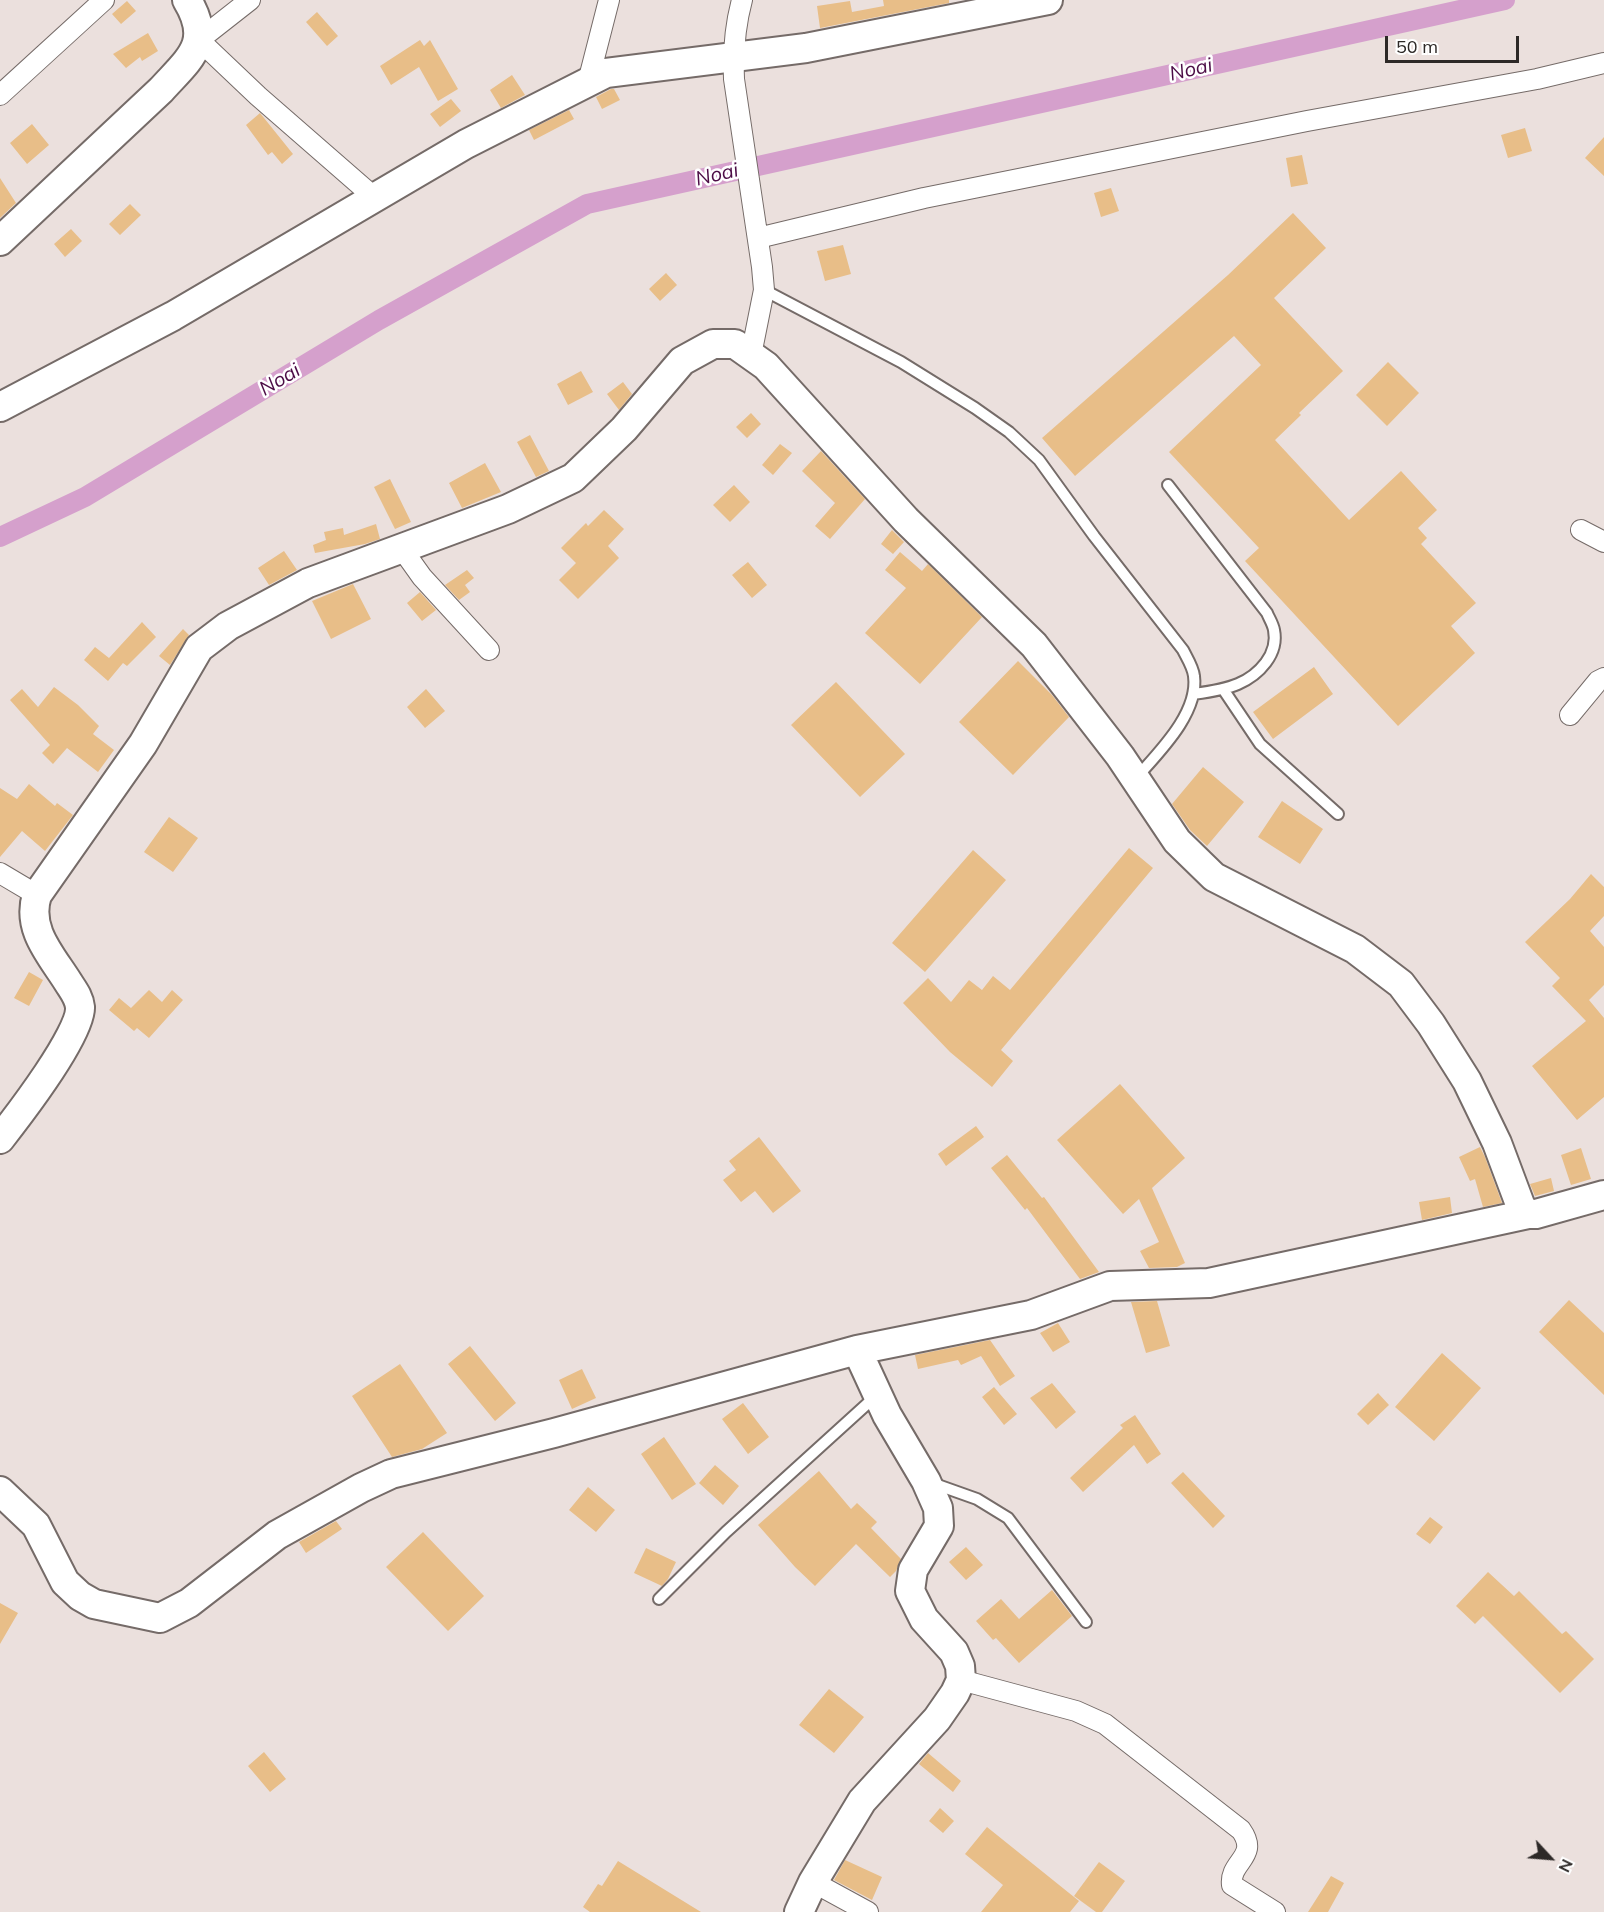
<!DOCTYPE html>
<html>
<head>
<meta charset="utf-8">
<style>
	body { margin:0 }
	#map { position:relative; width:1604px; height:1912px; overflow:hidden; background:#ebe0dd; font-family:Mulish,sans-serif }
	canvas { display:block }
	.north { position:absolute; left:1520px; top:1828px; width:60px; height:60px; -webkit-text-stroke:4px #fff; paint-order:stroke; rotate:116deg; font-size:16px; font-weight:700; line-height:24px; text-align:center; color:#2d2927 }
	.north::after { content:''; display:block; margin:auto; width:21px; height:27px; background:#2d2927; clip-path:polygon(50% 0,100% 100%,50% 72%,0 100%) }
	.scale { position:absolute; left:1385px; top:36px; width:134px; height:27px; box-sizing:border-box; border:3px solid #2d2927; border-top:0; padding-left:8px; font-size:18px; line-height:21px; white-space:nowrap; color:#2d2927; -webkit-text-stroke:4px #fff; paint-order:stroke }
</style>
</head>
<body>
<div id="map">
<canvas width="1604" height="1912"></canvas>
<div class="north">N</div>
<div class="scale">50 m</div>
</div>
<script>
const ctx = document.querySelector('canvas').getContext('2d');
ctx.lineJoin = 'round';
function trace(path, color, width, dash) { ctx.strokeStyle = color; ctx.lineWidth = width; ctx.lineCap = dash ? 'butt' : 'round'; ctx.setLineDash(dash || []); ctx.stroke(path); }
function paint(path, color) { ctx.fillStyle = color; ctx.fill(path, 'evenodd'); }
function drawText(font, color, halo, rows, align = 'center') {
  ctx.font = font + ' Mulish,sans-serif'; ctx.lineWidth = 5; ctx.setLineDash([]); ctx.textBaseline = 'middle'; ctx.strokeStyle = halo; ctx.fillStyle = color; for (const [text, x, y, turn = 0] of rows) {
    ctx.save(); ctx.translate(x, y); ctx.rotate((+turn || 0) * Math.PI / 180); ctx.textAlign = isNaN(turn) ? turn : align; if (halo) ctx.strokeText(text, 0, 0); ctx.fillText(text, 0, 0); ctx.restore();
  }
}
const canal = new Path2D(`
	M0 537 85 497 379 320 587 204 1505 0`);
const building = new Path2D(`
	M883 0H949V3L820 28 817 6 850 1 852 12 884 6Z
	M127 1 136 11 121 24 112 14Z
	M317 12 338 36 327 46 306 22Z
	M148 33 158 51 142 61 140 57 126 68 113 54Z
	M420 40 424 46 430 40 458 89 438 101 419 67 391 85 380 66Z
	M512 75 525 95 501 108 490 90Z
	M611 89H614L620 100 602 109 596 97Z
	M451 99 461 111 440 127 430 114Z
	M569 110 574 119 534 140 529 130Z
	M260 113 293 154 282 164 272 152 268 155 246 125Z
	M32 124 49 145 27 164 10 143Z
	M1525 128 1532 151 1508 158 1501 135Z
	M1604 137V176L1585 158Z
	M1302 155 1308 184 1291 187 1286 158Z
	M0 178 16 203 0 218Z
	M1111 188 1119 211 1101 217 1094 193Z
	M130 204 141 215 120 235 109 224Z
	M1293 213 1326 248 1274 298 1343 371 1299 413 1301 415 1275 440 1349 520 1401 471 1437 510 1418 528 1427 538 1421 544 1476 603 1451 626 1475 653 1398 726 1245 561 1259 548 1169 452 1261 365 1234 336 1075 476 1042 438 1228 275Z
	M71 229 82 241 65 257 54 244Z
	M843 245 851 274 825 281 817 251Z
	M666 273 677 285 660 301 649 289Z
	M1388 362 1419 393 1387 426 1356 395Z
	M581 371 593 392 568 405 557 384Z
	M623 382 632 394 619 410 607 394Z
	M751 413 761 424 747 438 736 427Z
	M530 435 549 471 536 477 517 442Z
	M780 444 792 453 773 475 762 465Z
	M821 451 865 499 830 539 815 526 835 503 802 471Z
	M485 463 501 492 462 508 449 483Z
	M390 479 411 522 395 529 374 487Z
	M734 485 750 502 730 522 713 505Z
	M604 510 624 529 608 546 619 558 578 599 559 580 576 563 561 548 586 523 588 526Z
	M376 524 380 539 365 544 315 553 313 545 326 540 324 532 343 528 344 535Z
	M892 530 904 542 893 554 881 544Z
	M284 551 297 570 269 585 258 568Z
	M900 552 922 571 928 564 982 617 920 684 865 633 906 588 885 570Z
	M748 562 767 585 752 598 732 575Z
	M467 570 474 578 465 585 470 592 459 600 445 585Z
	M353 584 371 619 331 639 312 601Z
	M420 592 436 610 422 621 407 603Z
	M142 622 156 637 127 666 123 663 108 681 84 660 95 647 109 658Z
	M183 629 189 635 170 665 159 656Z
	M1018 661 1052 695 1069 717 1013 775 959 722Z
	M1314 667 1333 694 1273 739 1253 712Z
	M836 682 905 754 860 797 791 725Z
	M54 687 78 705 99 726 93 734 114 750 98 772 67 748 53 764 42 753 50 745 10 700 22 689 38 707Z
	M426 689 445 711 425 728 407 707Z
	M1203 767 1244 802 1207 846 1190 830 1172 804Z
	M29 784 55 806 57 803 73 815 45 851 22 831 0 857V788L17 799Z
	M1282 801 1323 829 1300 864 1258 837Z
	M169 817 198 838 173 872 144 852Z
	M1129 848 1153 868 1001 1050 1013 1061 992 1087 950 1052 903 1003 928 978 951 1002 969 980 982 990 993 976 1010 990Z
	M973 850 1006 880 925 972 892 943Z
	M1591 874 1604 887V916L1590 931 1604 947V985L1589 1000 1604 1018V1097L1577 1120 1532 1066 1586 1021 1552 986 1560 978 1525 942 1570 899Z
	M29 972 43 980 29 1006 14 998Z
	M149 990 162 1002 172 990 183 1000 149 1038 137 1028 134 1031 109 1010 119 998 131 1008Z
	M1120 1084 1185 1158 1152 1188 1185 1263 1177 1267 1149 1268 1140 1251 1159 1242 1139 1199 1123 1214 1057 1140Z
	M976 1126 984 1137 946 1166 938 1154Z
	M759 1137 801 1191 773 1213 755 1191 741 1202 723 1180 736 1170 729 1161Z
	M1480 1147 1485 1157 1502 1203 1483 1207 1475 1179 1470 1181 1459 1157Z
	M1581 1148 1591 1179 1571 1185 1561 1155Z
	M1007 1155 1042 1198 1044 1197 1099 1272 1080 1279 1027 1208 1025 1210 991 1168Z
	M1551 1178 1554 1191 1535 1196 1530 1184Z
	M1450 1197 1452 1213 1422 1220 1419 1202Z
	M1569 1300 1604 1333V1395L1539 1332Z
	M1157 1301 1170 1346 1146 1353 1131 1302Z
	M1058 1323 1070 1342 1053 1352 1040 1333Z
	M990 1340 1015 1376 1000 1386 981 1356 961 1365 958 1360 918 1369 915 1355Z
	M470 1346 516 1403 495 1421 448 1364Z
	M1442 1353 1481 1388 1434 1441 1395 1407Z
	M400 1364 447 1433 422 1449 392 1457 352 1396Z
	M582 1369 596 1398 572 1409 559 1380Z
	M1052 1383 1076 1412 1056 1429 1030 1398Z
	M994 1387 1017 1414 1004 1425 982 1397Z
	M1378 1393 1389 1405 1368 1425 1357 1414Z
	M743 1403 769 1437 748 1454 722 1419Z
	M1135 1415 1161 1454 1147 1464 1134 1445 1083 1492 1070 1478 1123 1428 1120 1425Z
	M664 1437 696 1484 672 1500 641 1454Z
	M715 1465 739 1486 723 1505 699 1483Z
	M819 1471 851 1509 857 1503 877 1522 871 1528 901 1559 896 1571 890 1577 856 1544 815 1586 795 1567 758 1525Z
	M1183 1472 1225 1516 1213 1528 1171 1483Z
	M588 1487 615 1510 596 1532 569 1510Z
	M1430 1517 1443 1527 1430 1544 1416 1534Z
	M336 1521 342 1529 306 1553 299 1542Z
	M423 1532 484 1596 448 1631 386 1567Z
	M966 1547 983 1565 966 1580 949 1562Z
	M646 1548 676 1562 668 1579 662 1586 634 1573Z
	M1488 1572 1514 1596 1519 1591 1562 1634 1566 1631 1594 1659 1560 1693 1483 1616 1475 1624 1456 1606Z
	M1052 1590 1072 1616 1019 1663 996 1638 993 1640 976 1621 1001 1599 1019 1619Z
	M0 1603 18 1613 0 1644Z
	M829 1689 864 1717 834 1753 799 1725Z
	M264 1752 286 1779 270 1792 248 1766Z
	M928 1753 961 1781 953 1792 919 1764Z
	M940 1808 954 1821 943 1833 929 1821Z
	M987 1827 1079 1901 1070 1912H981L1003 1885 965 1854Z
	M845 1860 882 1877 872 1900 834 1880Z
	M618 1861 701 1912H590L583 1907 598 1884 602 1886Z
	M1099 1862 1125 1881 1102 1912H1096L1074 1896Z
	M1331 1876 1344 1883 1328 1912H1308Z`);
const lane = new Path2D(`
	M764 290 901 362 975 408 1009 432 1039 460 1094 536 1183 650C1187 658 1193 667 1194 676 1199 713 1159 752 1137 777
	M1168 485 1267 613C1269 618 1273 624 1274 630 1279 654 1259 675 1238 684 1224 690 1208 692 1193 694
	M1223 689 1260 744 1338 814
	M932 1483 977 1499 1008 1518 1086 1622
	M659 1599 726 1532 877 1395`);
const street = new Path2D(`
	M250 0 199 40 258 96 375 198
	M742 0C735 26 733 53 734 79L762 267 764 290 751 355
	M588 82 609 0
	M0 95 104 0
	M758 238 924 198 1307 121 1537 79 1604 63
	M1581 530 1604 542
	M402 549 422 577 489 650
	M1570 715 1598 681 1604 678
	M0 873 37 895
	M961 1680 1076 1711 1105 1724 1241 1830C1260 1857 1229 1861 1232 1885L1275 1912
	M813 1882 868 1912`);
const secondary = new Path2D(`
	M0 241 161 90C190 58 213 43 187 0
	M0 407 173 316 466 144 606 73 806 48 1048 0
	M0 1139C18 1116 82 1033 80 1007 79 997 73 990 68 982 51 955 26 929 37 895L143 744 199 648 228 626 308 583 508 509 573 478 624 429 682 361 713 344H735L766 366 906 520 1034 645 1120 756 1177 841 1214 877 1355 949 1401 984 1431 1024 1467 1081 1497 1143 1521 1207 1528 1214H1536L1604 1195
	M0 1491 36 1525 65 1582 80 1596 94 1604 160 1618 189 1603 277 1535 361 1488 391 1474 554 1433 857 1350 1031 1315 1110 1286 1209 1283 1528 1214
	M799 1912 813 1882 862 1801 937 1719 955 1693 961 1680 960 1666 954 1652 924 1619 910 1591 913 1570 939 1526 938 1508 926 1481 887 1415 857 1350`);
const waterNames = [
	["Noai",1191,70,-13],
	["Noai",717,175,-13],
	["Noai",280,380,-31]
];
trace(canal, '#d5a0cc', 20);
paint(building, '#e8be88');
trace(lane, '#756b68', 14);
trace(street, '#756b68', 22);
trace(secondary, '#756b68', 32);
trace(lane, '#fff', 10);
trace(street, '#fff', 20);
trace(secondary, '#fff', 28);
drawText('italic 20px', '#4c0d46', '#fff', waterNames);
</script>
</body>
</html>
